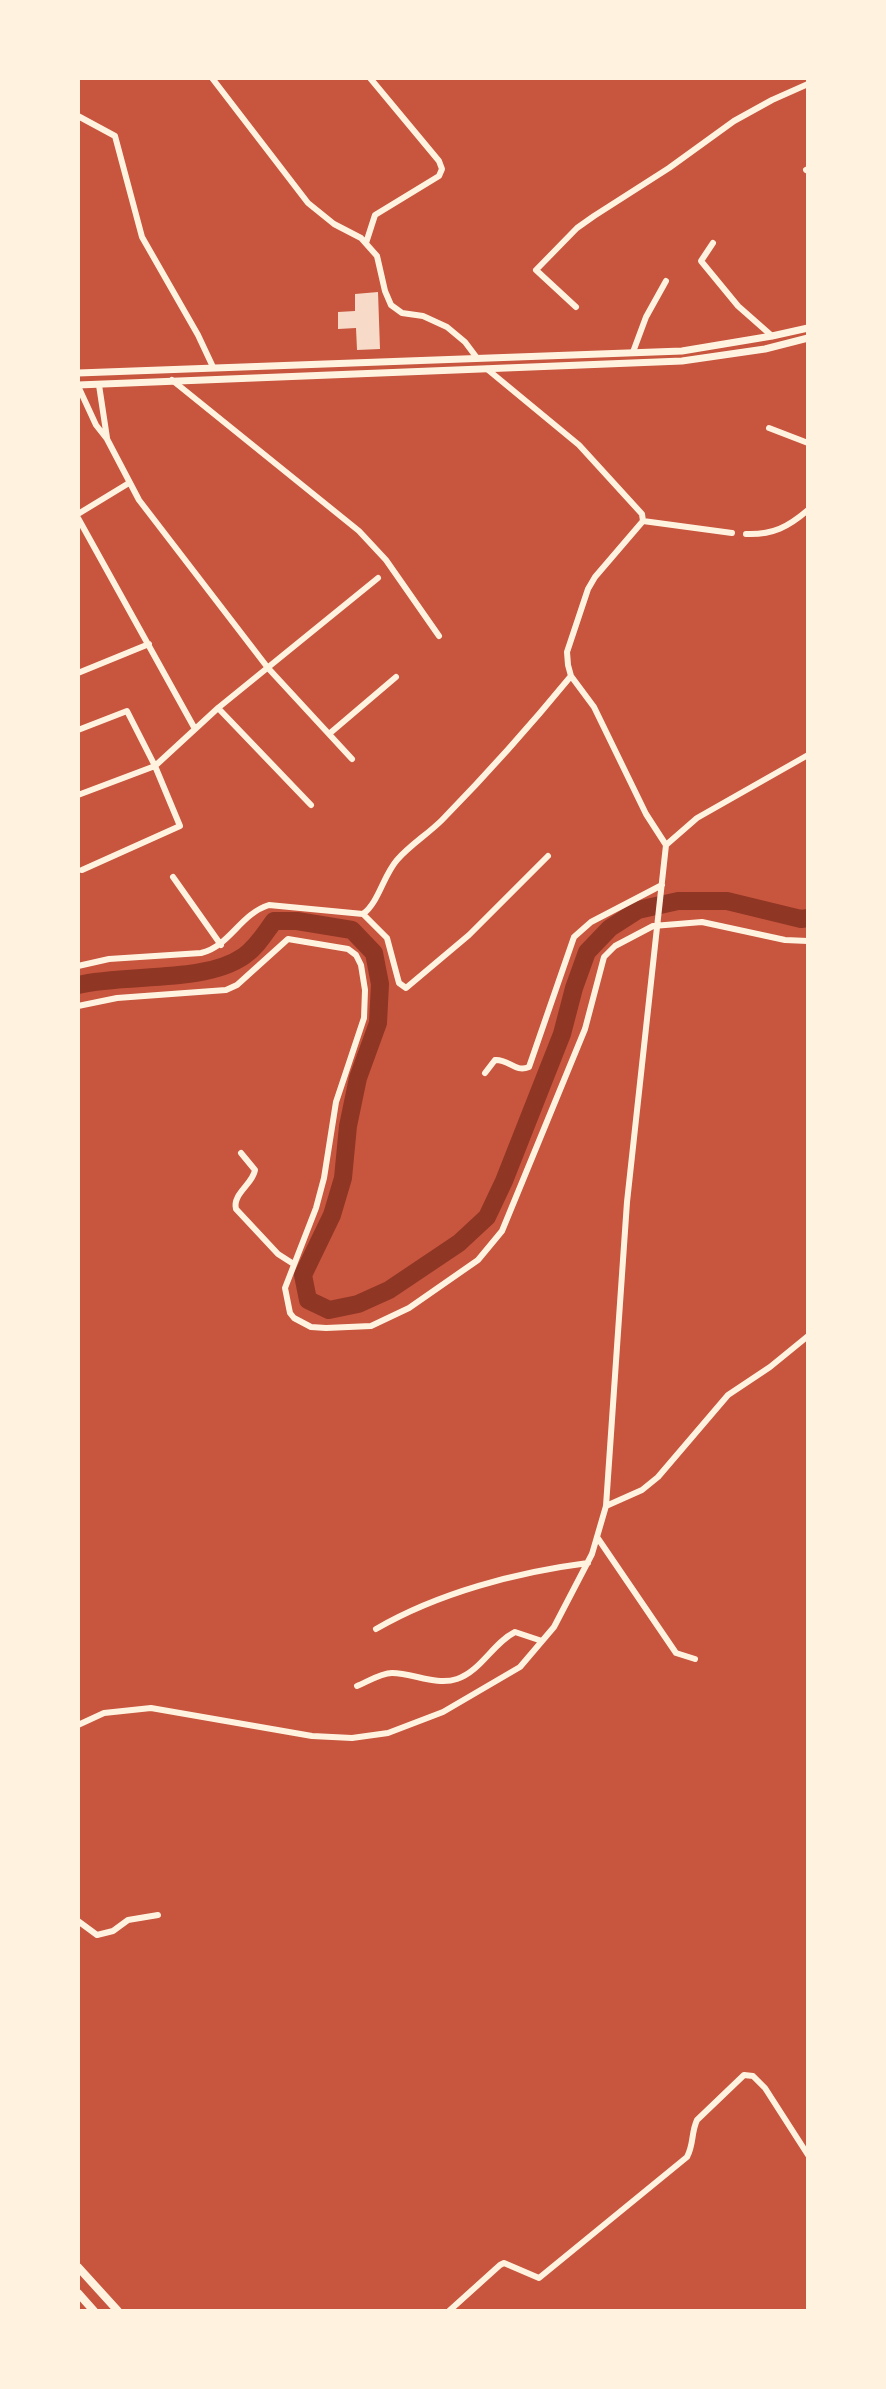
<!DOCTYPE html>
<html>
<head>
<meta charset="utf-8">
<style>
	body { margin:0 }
	#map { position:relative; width:886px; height:2389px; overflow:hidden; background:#c8553d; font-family:"Golos Text",sans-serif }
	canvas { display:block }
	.frame { position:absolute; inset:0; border:80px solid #fff3e0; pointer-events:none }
</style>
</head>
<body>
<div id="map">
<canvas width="886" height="2389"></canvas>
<div class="frame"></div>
</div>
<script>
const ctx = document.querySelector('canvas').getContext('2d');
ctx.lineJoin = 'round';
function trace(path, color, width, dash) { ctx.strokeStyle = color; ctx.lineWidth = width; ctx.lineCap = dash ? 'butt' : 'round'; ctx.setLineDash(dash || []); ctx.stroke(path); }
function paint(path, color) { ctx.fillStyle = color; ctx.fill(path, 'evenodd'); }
const river = new Path2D(`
	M78 985C127 973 204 984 244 956 257 947 265 933 274 921H297L352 930 374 953 380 984 378 1023 358 1078 348 1126 343 1178 332 1215 303 1275 308 1300 329 1310 358 1304 389 1290 459 1243 487 1217 504 1181 562 1034 574 988 587 952 610 928 638 910 678 901H727L801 919 808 918`);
const building = new Path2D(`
	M378 292 380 349 357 350 356 328 338 329V312L355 311V294Z`);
const minor = new Path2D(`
	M212 78 308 203 334 224 361 238 377 256 385 291 391 305 402 313 423 316 447 327 465 342 477 358
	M78 116 115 136 142 237 198 335 213 367
	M806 170 808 169
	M366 243 375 215 439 176 442 169 439 161 370 78
	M713 243 701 261 738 306 772 336
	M576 307 536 270 577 228 594 216 669 168 734 121 772 100 808 84
	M633 352 646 317 666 281
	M487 369 579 445 642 514 643 521 595 577 588 589 567 652 568 665 571 676 594 707 646 814 666 845
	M172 380 359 531 386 560 439 636
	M99 385 107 438
	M78 386 96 425 107 439 139 500 268 668 352 759
	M769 428 808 443
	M78 514 129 483
	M78 518 195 729
	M643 521 732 533
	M746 534C773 535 788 527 808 510
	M78 673 149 644
	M218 708 311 805
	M78 730 127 711 155 766 180 826 82 870
	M329 734 396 677
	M78 795 155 766 218 708 378 578
	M173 877 221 945
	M363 914 387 938 399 983 406 988 469 935 548 856
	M78 966 109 959 201 953C230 946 240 914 269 905L363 914C379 902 383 876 397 860 410 845 428 834 442 820 487 774 530 726 571 676
	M78 1006 117 998 226 990 237 985 288 939 348 949 356 955 361 965 365 990 364 1018 336 1102 324 1178 316 1208 285 1288 290 1313 294 1318 311 1327 326 1328 371 1326 409 1308 478 1260 502 1231 585 1029 604 957 615 946 653 926 702 922 785 940 808 941
	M485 1073 495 1060C509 1059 515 1073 529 1067L574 937 591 922 662 885
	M241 1153 255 1170C253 1184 232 1194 236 1209L278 1254 292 1263
	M606 1506 642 1490 658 1477 728 1395 770 1367 808 1336
	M597 1537 676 1653 695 1659
	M376 1629C438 1593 517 1572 588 1563
	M357 1686C367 1682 381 1673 392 1673 413 1673 436 1686 457 1679 481 1671 493 1643 515 1632L542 1641
	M78 1725 104 1713 151 1708 312 1736 352 1738 388 1733 443 1712 520 1667 554 1627 592 1554 606 1506 627 1202 666 845 697 818 808 755
	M78 1921 97 1935 113 1931 128 1920 158 1915
	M449 2311 500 2265 504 2263 539 2278 687 2157C694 2144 691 2133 697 2120L744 2075 753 2076 765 2088 808 2155`);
const tertiary = new Path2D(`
	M78 373 682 351 772 336 808 328
	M78 385 682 361 765 349 808 338`);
const secondary = new Path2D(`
	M78 2267 118 2311
	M78 2293 94 2311`);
trace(river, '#8f3625', 18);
paint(building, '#f7dbc8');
trace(minor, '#fff3e0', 6);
trace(tertiary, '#fff3e0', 7);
trace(secondary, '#fff3e0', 8);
</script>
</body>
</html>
